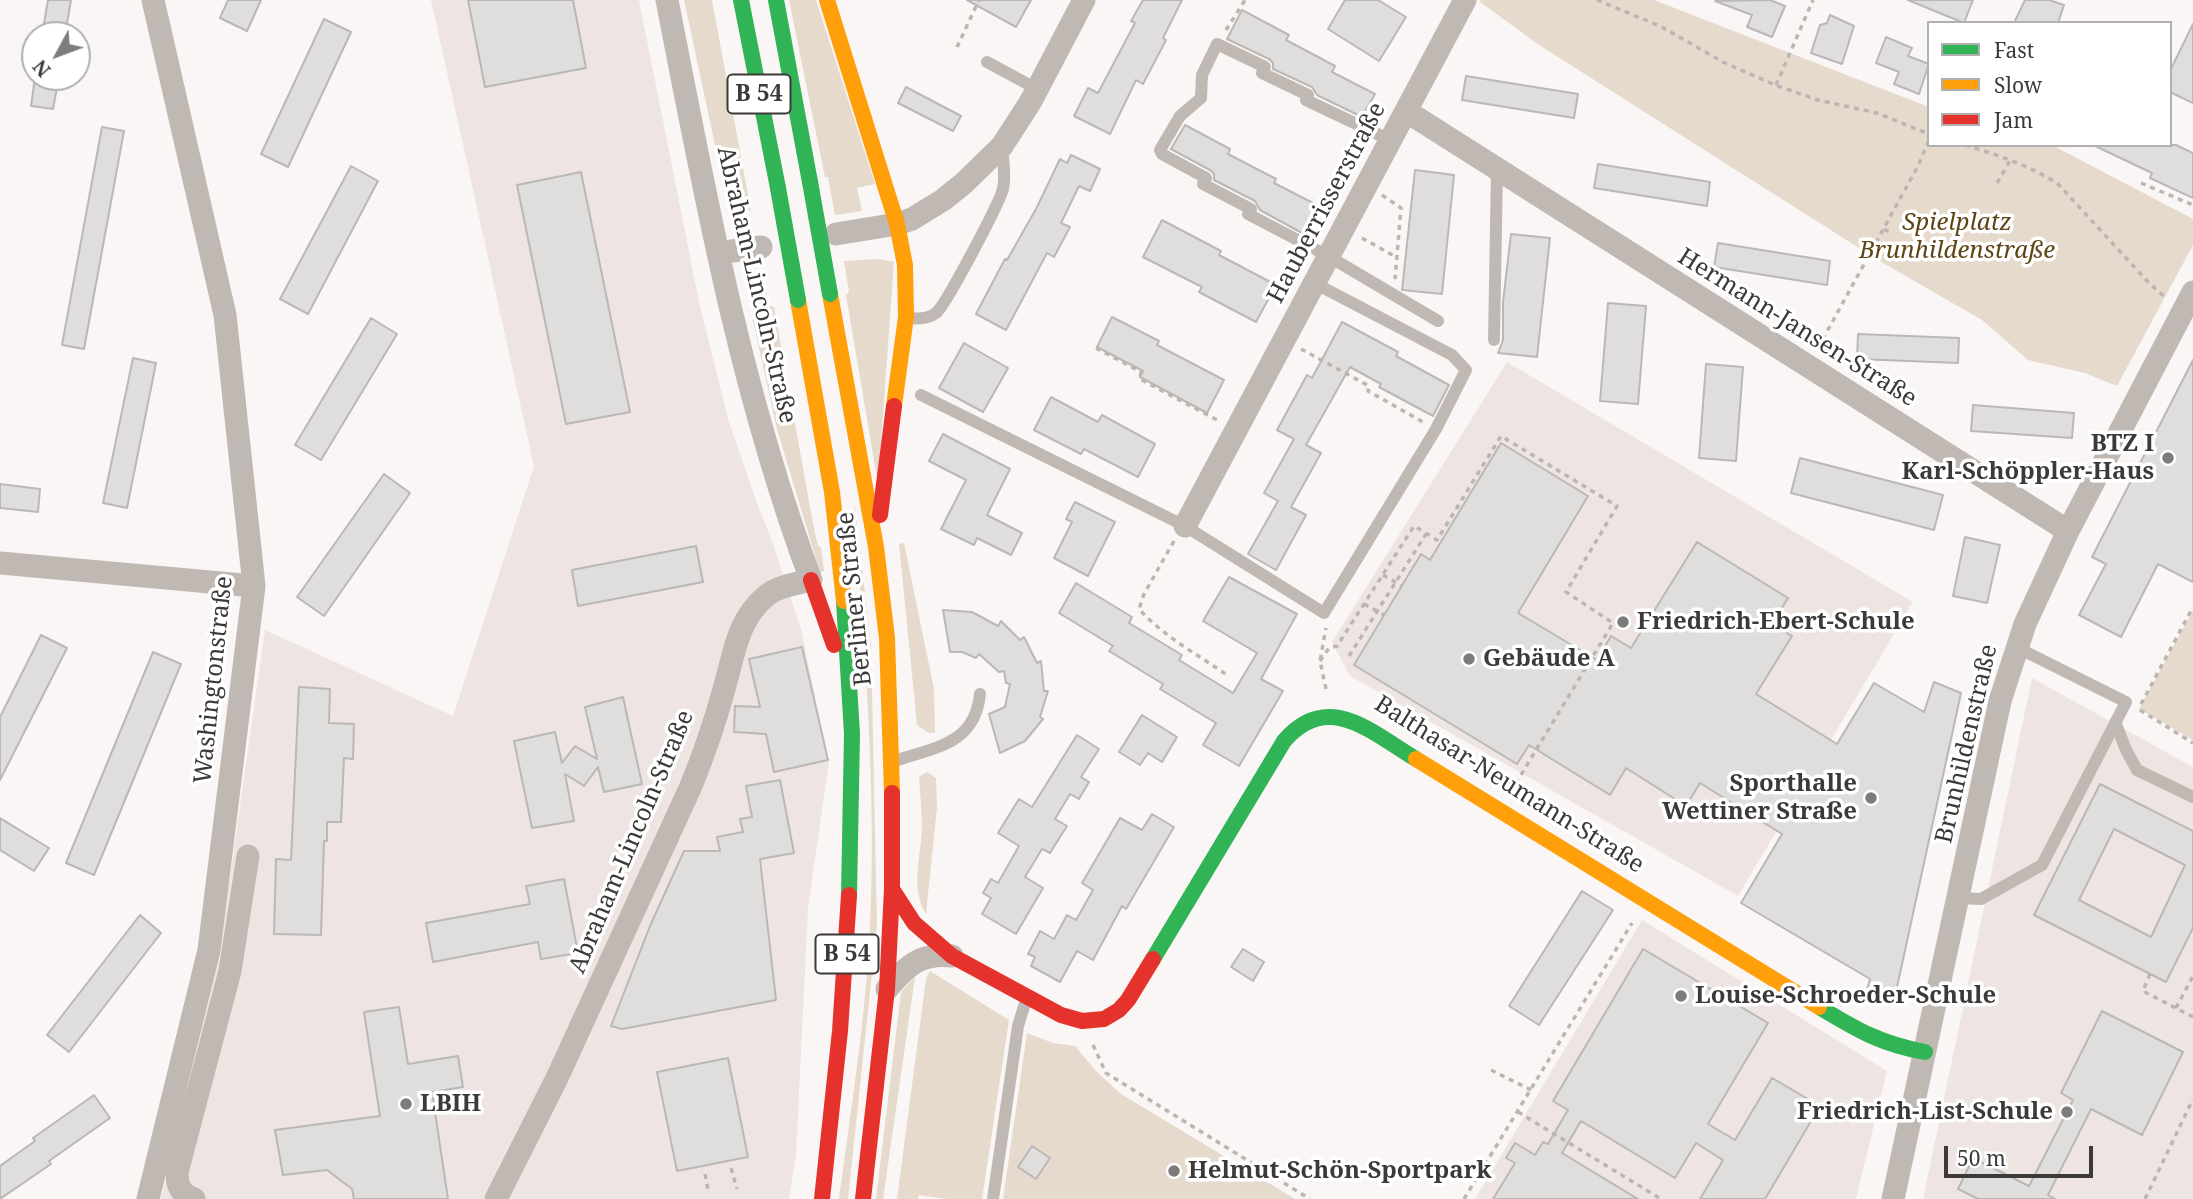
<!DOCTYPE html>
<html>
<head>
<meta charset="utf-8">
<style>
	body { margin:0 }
	#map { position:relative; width:2193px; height:1199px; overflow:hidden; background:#faf6f5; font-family:"Noto Serif",serif }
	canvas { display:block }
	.legend { position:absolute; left:1927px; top:21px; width:245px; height:126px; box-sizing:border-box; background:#fff; border:2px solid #b1b0b0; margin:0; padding:9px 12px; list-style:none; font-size:21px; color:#3c3939 }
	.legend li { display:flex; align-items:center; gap:14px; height:35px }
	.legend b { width:35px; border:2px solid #b1b0b0 }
	.north { position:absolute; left:21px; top:21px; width:70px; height:70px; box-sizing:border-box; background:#fff; border:2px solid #b1b0b0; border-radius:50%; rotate:229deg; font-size:19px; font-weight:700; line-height:28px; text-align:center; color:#3c3939 }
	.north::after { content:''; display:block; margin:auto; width:24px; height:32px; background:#7e7b7b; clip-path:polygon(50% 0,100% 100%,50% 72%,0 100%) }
	.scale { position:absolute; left:1944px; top:1146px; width:149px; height:32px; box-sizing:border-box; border:4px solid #3c3939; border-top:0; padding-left:9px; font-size:21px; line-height:24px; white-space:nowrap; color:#3c3939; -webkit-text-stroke:5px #fff; paint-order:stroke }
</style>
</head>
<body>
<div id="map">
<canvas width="2193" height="1199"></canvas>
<ul class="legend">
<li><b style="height:9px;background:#30b455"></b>Fast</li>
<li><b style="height:9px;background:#ff9f0a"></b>Slow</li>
<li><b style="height:9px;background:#e5322d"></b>Jam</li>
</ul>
<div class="north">N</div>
<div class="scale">50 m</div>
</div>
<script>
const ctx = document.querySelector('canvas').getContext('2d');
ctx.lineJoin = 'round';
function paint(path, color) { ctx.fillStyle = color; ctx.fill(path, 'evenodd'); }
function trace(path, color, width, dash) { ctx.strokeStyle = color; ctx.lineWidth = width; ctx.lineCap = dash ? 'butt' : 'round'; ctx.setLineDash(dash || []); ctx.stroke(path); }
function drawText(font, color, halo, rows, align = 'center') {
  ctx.font = font + ' "Noto Serif",serif'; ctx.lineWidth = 7; ctx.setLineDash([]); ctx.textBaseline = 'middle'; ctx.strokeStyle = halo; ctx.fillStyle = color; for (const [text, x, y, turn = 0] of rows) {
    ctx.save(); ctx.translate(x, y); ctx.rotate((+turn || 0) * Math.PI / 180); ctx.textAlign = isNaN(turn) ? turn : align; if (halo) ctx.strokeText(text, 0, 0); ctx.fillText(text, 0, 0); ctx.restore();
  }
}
const built = new Path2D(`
	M431 0H639L699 302 728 419 758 506 772 541 801 629 829 762 808 908 796 1156 789 1199H161L218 961 265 630 453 716 534 466Z
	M1507 362 1913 602 1738 896 1350 676 1332 642Z
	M2032 678 2193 767V1199H1923Z
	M1642 920 1887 1071 1856 1199H1475Z`);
const green = new Path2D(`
	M684 0H712L751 211 733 202 724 187Z
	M789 0H816L875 184 857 188 862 211 835 215 828 177H825Z
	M1481 0H1654L1929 107V145H2052L2193 219V245L2117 386 2085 373 2028 360 1982 320 1878 260 1539 45 1480 2Z
	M879 259 894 262 878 484 846 295 849 292 844 261Z
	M764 281 769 306 774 307 814 529 818 545 821 548 824 571 820 572 777 429 753 321V296Z
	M854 497 871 646 877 926 848 1199H839C851 1108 866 1017 870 926 877 783 863 639 854 497Z
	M904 543 934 689 935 733H929L917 725 899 544Z
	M2193 610V740L2139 709Z
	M927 772 936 778 937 807 926 914C910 887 921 856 922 827 922 810 920 794 919 777Z
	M930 971 1009 1020 982 1199H947L919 1195 918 1199H897L926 979Z
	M915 977 883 1199H876L901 992Z
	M1027 1033 1053 1043 1075 1046 1096 1071 1121 1094 1295 1199H1003Z`);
const building = new Path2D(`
	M48 0H71L65 35H42Z
	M228 0H261L247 31 220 18Z
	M468 0H573L586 68 485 87Z
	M967 0H1031L1016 27Z
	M1143 0H1182L1163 38 1166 40 1143 84 1136 80 1110 134 1074 116 1088 88 1098 93 1135 23 1131 21Z
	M1345 0H1378L1406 17 1379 61 1328 29Z
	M1770 0 1785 6 1772 37 1747 27 1752 15 1715 1Z
	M1908 0H1973L1964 23Z
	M2025 0H2049L2064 5 2058 23H2014Z
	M1242 10 1289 35 1286 40 1335 66 1332 72 1375 94 1362 117 1317 95 1312 87 1273 69V63L1269 59 1227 39Z
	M1830 15 1854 26 1842 64 1811 53 1820 25 1827 23Z
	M324 19 351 32 288 167 261 154Z
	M2193 24V103L2170 92V71Z
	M1886 37 1912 48 1908 56 1929 64 1919 94 1894 84 1899 72 1876 63Z
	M1466 76 1578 94 1574 118 1462 100Z
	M35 77H59L53 109 31 106Z
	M906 87 961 116 953 131 898 103Z
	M1185 125 1230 149 1228 154 1276 179 1274 183 1317 205 1302 233 1260 210 1255 201 1214 180V174L1210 170 1171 149Z
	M102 127 124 131 84 349 62 345Z
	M2093 145H2176L2193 153V198L2150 178 2152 173Z
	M1071 155 1100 169 1090 191 1079 186 1061 223 1070 227 1054 257 1047 253 1006 330 976 314 1005 259 1007 260 1036 209 1060 159 1067 163Z
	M1598 164 1710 182 1707 206 1594 188Z
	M351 166 378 181 308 314 280 299Z
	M1415 170 1454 175 1442 294 1402 290Z
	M581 172 630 412 566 424 517 185Z
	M1162 220 1221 251 1219 255 1276 285 1256 322 1199 292 1202 287 1143 257Z
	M1511 234 1550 238 1537 357 1498 353 1503 340V302Z
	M1718 243 1830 261 1827 285 1714 267Z
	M1608 303 1646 306 1638 404 1600 401Z
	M1112 317 1159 341 1157 345 1224 380 1207 413 1140 377 1143 371 1097 347Z
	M371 318 397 334 321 460 295 445Z
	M1342 322 1398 352 1396 356 1449 385 1433 416 1379 387 1381 384 1350 367 1306 445 1321 453 1291 507 1306 515 1276 570 1248 554 1278 501 1264 493 1294 439 1277 430 1307 375 1312 378Z
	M1858 334 1959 338 1958 363 1857 359Z
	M964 343 1008 368 983 412 939 388Z
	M133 358 156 363 127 508 103 503Z
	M2193 360V582L2158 564 2121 637 2079 615 2106 564 2092 557Z
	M1706 364 1743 367 1736 461 1699 458Z
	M1051 397 1098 422 1102 415 1155 444 1138 477 1084 449 1081 454 1034 430Z
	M1973 405 2074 413 2072 438 1971 431Z
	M943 434 1010 469 987 515 1022 533 1011 555 977 538 974 545 941 529 966 480 929 461Z
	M1501 443 1588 496 1518 613 1597 660 1611 636 1631 648 1697 542 1788 598 1772 624 1792 636 1756 694 1837 744 1874 683 1924 712 1934 682 1961 693 1894 1001 1867 990 1870 979 1741 903 1782 834 1700 783 1686 806 1626 768 1610 795 1529 745 1517 764 1354 665 1421 554 1430 560Z
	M1800 458 1943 495 1934 530 1791 493Z
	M384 474 410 493 324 616 297 597Z
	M0 484 40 489 38 512 0 508Z
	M1075 502 1115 522 1088 576 1054 558 1072 522 1066 519Z
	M1965 537 2000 545 1987 603 1953 596Z
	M696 546 703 582 578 606 572 570Z
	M1229 577 1297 614 1261 679 1283 691 1239 766 1203 745 1216 723 1160 689 1163 684 1109 651 1113 646 1059 613 1076 583 1132 617 1129 623 1182 655 1179 660 1233 693 1257 653 1203 621Z
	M943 610 972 612 998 626 1001 621 1020 640 1024 637 1037 663 1041 661 1044 691H1048L1040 717 1043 719 1025 741 1000 753 989 714 1005 707 1010 684 1006 683 1004 671 999 672 979 654 976 658 962 652H950Z
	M41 635 67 648 0 780V717Z
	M802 647 828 760 774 772 766 734 734 732 735 706 760 707 749 659Z
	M153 652 181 664 94 875 66 863Z
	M299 687 330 689 329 723 354 724 353 759 344 758 341 822H327V841H324L321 935 274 934 276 859 291 860Z
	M623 697 642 784 604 792 598 767 584 786 565 774 574 821 532 828 514 741 555 732 562 763 575 746 597 759 585 707Z
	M1142 715 1177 737 1162 762 1148 753 1140 765 1119 752Z
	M1077 735 1099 749 1081 777 1089 782 1079 799 1070 794 1055 819 1067 826 1050 853 1042 849 1025 877 1043 888 1016 934 982 914 991 898 983 893 991 879 998 883 1019 846 998 833 1019 799 1032 807Z
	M780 780 794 853 760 859 776 1000 622 1029 611 1026 650 926 684 851H720L717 837 743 832 740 819 752 817 746 786Z
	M2100 784 2193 831V928L2166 982 2034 915ZM2114 829 2185 865 2151 937 2079 900Z
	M1152 814 1174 827 1126 909 1122 906 1093 960 1077 951 1060 982 1031 966 1035 957 1028 954 1040 931 1054 939 1067 915 1076 920 1093 890 1082 883 1120 818 1142 830Z
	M0 818 49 848 34 871 0 850Z
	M564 879 578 953 541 959 538 942 433 962 426 923 530 904 526 886Z
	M1582 891 1613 910 1539 1025 1509 1006Z
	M140 915 161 933 69 1052 47 1035Z
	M1243 949 1264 962 1253 981 1231 967Z
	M1643 949 1768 1023 1708 1124 1735 1140 1772 1078 1820 1106 1765 1199H1700L1723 1160 1696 1143 1675 1178 1581 1121 1562 1153 1638 1199H1493L1515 1163 1506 1158 1515 1143 1535 1155 1543 1142 1548 1144 1568 1110 1553 1101Z
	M399 1007 408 1064 458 1056 463 1087 432 1092 448 1199H354L352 1189 327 1170 283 1175 275 1130 380 1116 364 1012Z
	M2102 1011 2183 1052 2142 1135 2091 1109 2048 1195 2055 1199H1978L1958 1189 1973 1158 2029 1186 2073 1100 2061 1093Z
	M728 1058 748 1157 677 1171 657 1072Z
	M94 1095 110 1118 49 1161 51 1164 0 1199V1166L35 1141 33 1138Z
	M1032 1146 1050 1158 1036 1179 1018 1167Z`);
const path = new Path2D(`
	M1597 0 1660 26 1723 62 1775 85 1818 100 1877 113 1929 134
	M1226 30 1245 0
	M957 47 979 0
	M1776 85 1813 0
	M1965 145C1997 155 2029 165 2058 184L2149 283 2167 299
	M1997 183 2011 159
	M2141 183 2193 205
	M1382 195 1401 208 1395 279
	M1884 229 1893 234
	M1362 238 1396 257
	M1096 348 1141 372 1140 379 1219 421
	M1818 348 1918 166 1929 140
	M1301 349 1369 386 1368 391 1423 422
	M1174 541 1144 594 1139 609C1164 637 1197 654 1227 675
	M1349 656 1426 534
	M1320 661 1329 648 1337 646 1414 526 1437 540 1501 436 1617 506 1566 592 1613 623 1513 788
	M1326 689 1320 661 1326 628
	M2141 704 2193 607
	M2140 710 2193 743
	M2150 974 2143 991 2193 1017
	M2176 1008 2193 976
	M1093 1045 1106 1073 1310 1199
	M1491 1070 1531 1090
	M1518 1112 1661 1199
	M731 1168 737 1189
	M705 1174 708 1190
	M1464 1199 1632 923
	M2145 1199 2193 1099`);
const lane = new Path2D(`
	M987 62 1037 89
	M1390 140 1306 100 1308 95 1262 73 1265 67 1217 44 1202 75 1201 98 1180 116 1160 150 1162 154 1206 178 1203 184 1251 209 1248 214 1328 256 1438 321
	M910 318C919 319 928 319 936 313 946 305 999 204 1003 189 1006 175 1003 160 1002 146
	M1494 340 1497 169
	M921 395 1185 526 1324 613 1436 429 1466 370 1452 355 1314 283
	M2116 724 2126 750 2137 770 2193 797
	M895 761C936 747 975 744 980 694
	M1958 898 1981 899 2042 865 2126 702 2016 647
	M993 1199 1018 1026 1026 1000`);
const street = new Path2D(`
	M1406 111 2068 531
	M836 234 897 224 912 219 943 200 964 183 1002 146 1031 101 1084 0
	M718 253 761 247
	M1185 526 1465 0
	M0 563 254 586
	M887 989C907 966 919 953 952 956
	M148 1199 209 950 254 586 225 315 153 0
	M194 1199C180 1193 177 1186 177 1172L230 971 248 856
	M496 1199 557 1078 691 786C704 754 715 722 724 689 734 655 737 620 766 596 778 586 796 584 811 580 741 393 705 195 667 0
	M1893 1199 2000 701 2025 624 2068 531 2193 292`);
const fast = new Path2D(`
	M741 0 778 188
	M776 0 810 182
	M844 601 852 734 849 895
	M1153 959 1284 741C1328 690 1371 732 1416 759
	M1819 1007C1857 1030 1881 1044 1925 1052`);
const slow = new Path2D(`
	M827 0 897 224 905 265 906 317 894 406
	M830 294 876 547 887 638 892 793
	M798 300 832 492 844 601
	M1416 759 1819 1007`);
const jam = new Path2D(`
	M880 515 894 406
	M811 580 834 645
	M892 889 914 923 952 956 1061 1015 1082 1021 1104 1019 1119 1010 1128 1000 1153 959
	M822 1199 840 1031 849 895
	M863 1199 887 989 892 889V793`);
const pathBridge = new Path2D(`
	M1383 575 1402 586
	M1364 604 1384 615`);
const fastBridge = new Path2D(`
	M810 182 830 294
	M778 188 798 300`);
const markers = [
	[2168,458,7,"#7e7b7b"],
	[1623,622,7,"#7e7b7b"],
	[1469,659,7,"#7e7b7b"],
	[1871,798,7,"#7e7b7b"],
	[1681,996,7,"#7e7b7b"],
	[406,1104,7,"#7e7b7b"],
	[2067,1112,7,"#7e7b7b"],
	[1174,1171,7,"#7e7b7b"]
];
const shields = [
	[759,94,63],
	[847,954,63]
];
const shieldNames = [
	["B 54",759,94],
	["B 54",847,954]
];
const streetNames = [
	["Hauberrisserstraße",1327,203,-62],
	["Abraham-Lincoln-Straße",756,285,77],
	["Hermann-Jansen-Straße",1797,328,32],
	["Berliner Straße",855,599,-96],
	["Washingtonstraße",214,680,-84],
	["Brunhildenstraße",1967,744,-77],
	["Balthasar-Neumann-Straße",1509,785,32],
	["Abraham-Lincoln-Straße",632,842,-67]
];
const parkNames = [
	["Spielplatz",1957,223],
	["Brunhildenstraße",1957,251]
];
const poiNames = [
	["BTZ I",2154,444,"right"],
	["Karl-Schöppler-Haus",2154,472,"right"],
	["Friedrich-Ebert-Schule",1637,622],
	["Gebäude A",1483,659],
	["Sporthalle",1857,784,"right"],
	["Wettiner Straße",1857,812,"right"],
	["Louise-Schroeder-Schule",1695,996],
	["LBIH",420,1104],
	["Friedrich-List-Schule",2053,1112,"right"],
	["Helmut-Schön-Sportpark",1188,1171]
];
paint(built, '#eee5e2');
paint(green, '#e5dacc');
paint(building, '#e0dddd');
trace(building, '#bab8b7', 2);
trace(path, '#bcb5b1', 3.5, [5, 5]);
trace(lane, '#c0b8b2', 12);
trace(street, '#c0b8b2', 23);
trace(fast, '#30b455', 16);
trace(slow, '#ff9f0a', 16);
trace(jam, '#e5322d', 16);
trace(pathBridge, '#bcb5b1', 3.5, [5, 5]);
trace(fastBridge, '#30b455', 16);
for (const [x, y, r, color] of markers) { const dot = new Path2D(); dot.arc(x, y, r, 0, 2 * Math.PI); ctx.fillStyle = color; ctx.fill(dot); trace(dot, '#fff', 2.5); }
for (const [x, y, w] of shields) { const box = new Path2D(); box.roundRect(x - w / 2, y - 19.5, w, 39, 5); ctx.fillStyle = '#fff'; ctx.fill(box); trace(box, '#3c3939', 2); }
drawText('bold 23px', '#3c3939', null, shieldNames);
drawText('24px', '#3c3939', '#fff', streetNames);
drawText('italic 24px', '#5f4416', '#fff', parkNames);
drawText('bold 24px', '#3c3939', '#fff', poiNames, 'left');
</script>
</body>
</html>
